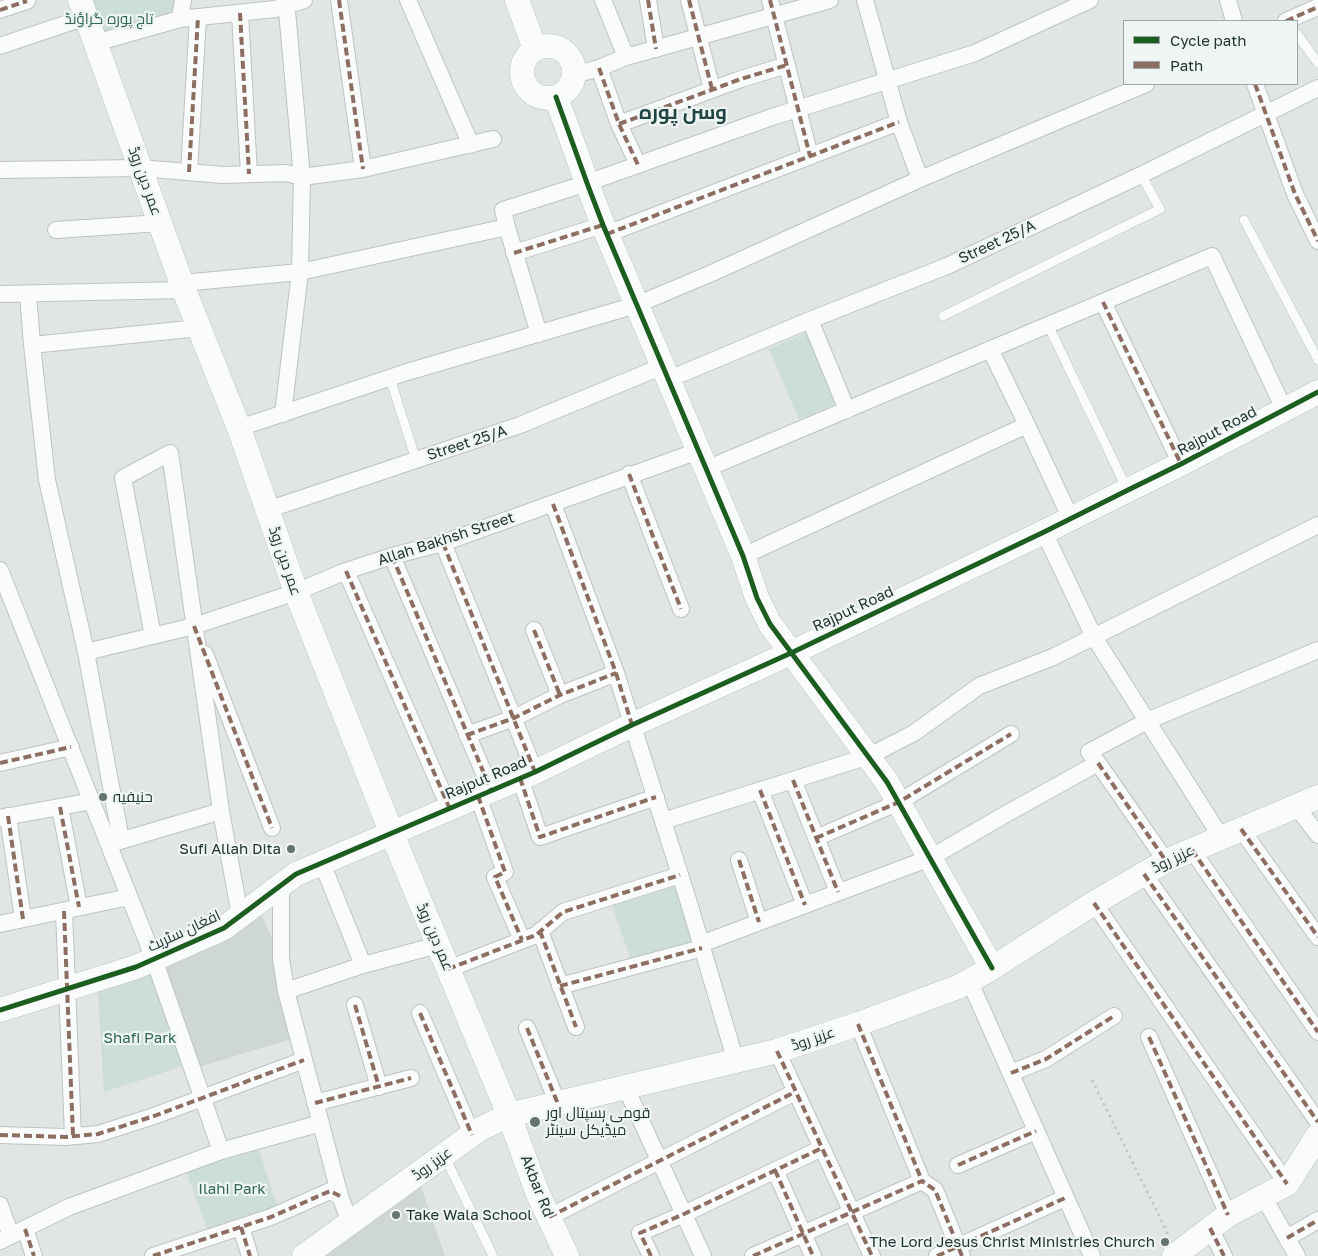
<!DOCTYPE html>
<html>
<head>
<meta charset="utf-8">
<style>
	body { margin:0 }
	#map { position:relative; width:1318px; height:1256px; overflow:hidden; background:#e1e6e5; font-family:"Golos Text",sans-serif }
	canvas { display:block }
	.legend { position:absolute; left:1123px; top:20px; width:175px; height:65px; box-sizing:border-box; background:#eef5f3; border:1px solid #9ca8a7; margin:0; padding:6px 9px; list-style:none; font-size:15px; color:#223535 }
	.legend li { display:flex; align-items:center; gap:10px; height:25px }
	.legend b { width:25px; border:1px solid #9ca8a7 }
</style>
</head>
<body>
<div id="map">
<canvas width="1318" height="1256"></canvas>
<ul class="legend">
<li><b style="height:6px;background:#1b5e20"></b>Cycle path</li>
<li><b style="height:6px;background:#8d6e63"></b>Path</li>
</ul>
</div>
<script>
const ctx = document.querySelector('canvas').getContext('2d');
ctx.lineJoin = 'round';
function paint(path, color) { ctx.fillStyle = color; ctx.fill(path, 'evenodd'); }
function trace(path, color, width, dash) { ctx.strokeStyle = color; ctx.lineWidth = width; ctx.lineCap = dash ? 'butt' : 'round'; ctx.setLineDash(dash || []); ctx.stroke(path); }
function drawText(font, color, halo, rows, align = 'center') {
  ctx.font = font + ' "Golos Text",Cairo,sans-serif'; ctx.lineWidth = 4.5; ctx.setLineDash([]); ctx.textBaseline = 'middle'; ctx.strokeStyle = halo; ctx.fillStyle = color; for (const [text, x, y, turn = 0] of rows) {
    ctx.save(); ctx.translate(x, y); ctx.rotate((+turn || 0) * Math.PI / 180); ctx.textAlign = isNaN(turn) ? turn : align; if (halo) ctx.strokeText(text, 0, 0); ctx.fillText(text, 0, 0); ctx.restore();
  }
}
const built = new Path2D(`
	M256 903 281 958 298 1037 192 1069 154 959Z
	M417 1175 445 1256H304Z`);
const green = new Path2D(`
	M81 0H183L180 19 95 43Z
	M808 332 838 403 799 420 769 349Z
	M680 875 702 948 633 966 609 897Z
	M154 959 190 1064 104 1092 97 979Z
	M256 1141 280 1213 210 1237 184 1165Z`);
const path = new Path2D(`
	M1092 1080 1169 1236`);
const lane = new Path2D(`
	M1297 34 1318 63
	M1244 220 1318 360
	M943 316 1160 209 1141 175
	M1048 325 1127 489
	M390 378 416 460
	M444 1155 493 1256`);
const street = new Path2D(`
	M339 0 363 169
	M408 0 471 145
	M603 0 626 57
	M648 0 656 49
	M689 0 712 89
	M770 0 810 156
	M865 0 899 122 920 179
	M1228 0 1234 21
	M0 10 27 1
	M240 13 249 174
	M180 19 183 0
	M1286 21 1318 7
	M95 43 180 19 275 9 304 0
	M0 46 86 17
	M599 68 619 124 638 165
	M574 75 599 68 626 57 830 0
	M1255 84 1295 194 1318 241
	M619 124 741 79 787 65
	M0 170 140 168 223 175 286 173 302 177 363 169 493 139
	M189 172 198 17
	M507 227 539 334
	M56 230 160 223
	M607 234 899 122
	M514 253 603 225
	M182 283 300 272 507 227 503 210 587 183 772 117 975 53 1090 0
	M0 294 184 290
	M28 294 32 345 47 480 86 652 121 840
	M1103 302 1181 464
	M810 320 847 410
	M32 345 199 328
	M990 349 1027 425 1071 519
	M669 379 810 320 947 266 1141 175 1318 88
	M283 414 300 272 302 177 286 0
	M239 428 407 372 636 305 712 273 920 179 1146 84
	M706 469 1212 256 1284 409
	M629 474 681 609
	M553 504 616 673 689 903 736 1062
	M267 510 520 425 663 366
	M1044 532 1094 637 1221 837
	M443 543 535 772
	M392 556 491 790
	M743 556 1027 425
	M0 570 154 959 221 1151
	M346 571 449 807
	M534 630 560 695
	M153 636 123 478 170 453 221 811 240 916
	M86 652 194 626 296 592 346 571 392 556 443 543 698 451
	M205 654 272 828
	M467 735 514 718 560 695 616 673
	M0 763 71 747
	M1098 763 1166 861
	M520 778 540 837 656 797
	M793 780 838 892
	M760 790 805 905
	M478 796 505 872 495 877 522 940
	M1295 805 1318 835
	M60 807 79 907
	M8 816 23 919
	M0 818 92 801
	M663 821 869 756 914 733 979 686 1053 657 1318 525
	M1241 829 1318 937
	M816 838 899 802 1011 734
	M113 843 221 811
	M1192 850 1318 1032
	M739 860 759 922
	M322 863 363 965
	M1144 874 1318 1122
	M281 885V958L286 991 340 1196 350 1223
	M1094 903 1287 1184
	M64 911 73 1136
	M0 924 129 897
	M540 931 576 1027
	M701 944 930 858 1006 814 1098 763 1089 752 1147 721 1318 650
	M448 969 536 935 563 912 680 875
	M969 980 1092 1256
	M560 986 702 948
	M286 991 363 965 438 945
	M355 1005 379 1087
	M420 1013 472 1135
	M858 1024 922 1181
	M527 1028 558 1104
	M1149 1037 1228 1215
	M777 1051 822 1148
	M1011 1073 1046 1059 1114 1016
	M626 1088 703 1256
	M315 1103 411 1078
	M0 1135 65 1137 98 1134 154 1116 304 1060
	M958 1165 1036 1131
	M775 1170 813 1256
	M1263 1196 1297 1256
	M0 1205 11 1236
	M549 1217 795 1092
	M241 1227 250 1256
	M1210 1228 1224 1256
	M25 1229 34 1256
	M1287 1238 1318 1220
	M0 1241 69 1207 221 1151 321 1123
	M153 1256 271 1217 330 1191 340 1196
	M651 1256 640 1233 684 1214 822 1148 872 1256
	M753 1256 922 1181 935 1190 962 1256
	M937 1256 1065 1198`);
const secondary = new Path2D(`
	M80 0 184 290 239 428 296 592 392 834 509 1115 537 1192 567 1256
	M517 0 535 49
	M522 72a26 26 0 1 1 52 0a26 26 0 1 1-52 0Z
	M556 97 587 183 603 225 743 556 757 598 770 624 887 782 992 968
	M0 1010 136 967 224 928 296 874 535 772 632 725 791 653 1044 532 1128 490 1181 464 1318 392
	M304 1256 480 1129 509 1115 777 1051 858 1024 958 987 992 968 1094 903 1166 861 1318 797
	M1174 1256 1228 1215 1287 1184 1318 1135`);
const quiet = new Path2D(`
	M339 0 363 169
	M648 0 656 49
	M689 0 712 89
	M770 0 810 156
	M0 10 27 1
	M240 13 249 174
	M1286 21 1318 7
	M599 68 619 124 638 165
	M1255 84 1295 194 1318 241
	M619 124 741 79 787 65
	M189 172 198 17
	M607 234 899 122
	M514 253 603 225
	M1103 302 1181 464
	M629 474 681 609
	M553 504 616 673 632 725
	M443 543 535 772
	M392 556 491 790
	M346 571 449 807
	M194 626 272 828
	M534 630 560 695
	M467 735 514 718 560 695 616 673
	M0 763 71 747
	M1098 763 1166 861
	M520 778 540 837 656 797
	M793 780 838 892
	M760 790 805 905
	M478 796 505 872 495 877 522 940
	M60 807 79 907
	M8 816 23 919
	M1241 829 1318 937
	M816 838 899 802 1011 734
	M1192 850 1318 1032
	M739 860 759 922
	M1144 874 1318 1122
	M1094 903 1287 1184
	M64 911 73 1136
	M540 931 576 1027
	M448 969 536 935 563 912 680 875
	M560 986 702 948
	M355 1005 379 1087
	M420 1013 472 1135
	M858 1024 922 1181
	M527 1028 558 1104
	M1149 1037 1228 1215
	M777 1051 822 1148
	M1011 1073 1046 1059 1114 1016
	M315 1103 411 1078
	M0 1135 65 1137 98 1134 154 1116 304 1060
	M958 1165 1036 1131
	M775 1170 813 1256
	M549 1217 795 1092
	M241 1227 250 1256
	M1210 1228 1224 1256
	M25 1229 34 1256
	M1287 1238 1318 1220
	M153 1256 271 1217 330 1191 340 1196
	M651 1256 640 1233 684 1214 822 1148 872 1256
	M753 1256 922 1181 935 1190 962 1256
	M937 1256 1065 1198`);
const cycleway = new Path2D(`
	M556 97 587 183 603 225 743 556 757 598 770 624 887 782 992 968
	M0 1010 136 967 224 928 296 874 535 772 632 725 791 653 1044 532 1128 490 1181 464 1318 392`);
const markers = [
	[103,797,5,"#657373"],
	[291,849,5,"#657373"],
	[535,1122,6,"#657373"],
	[396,1215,5,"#657373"],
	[1165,1242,5,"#657373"]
];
const parkNames = [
	["تاج پورہ گراؤنڈ",109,19],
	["Shafi Park",140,1038],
	["Ilahi Park",232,1189]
];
const streetNames = [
	["عمر دین روڈ",145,181,70],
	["Street 25/A",997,242,-25],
	["Rajput Road",1217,431,-28],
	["Street 25/A",467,443,-18],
	["Allah Bakhsh Street",446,539,-18],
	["عمر دین روڈ",285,561,71],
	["Rajput Road",853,609,-25],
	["Rajput Road",486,778,-23],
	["عزیز روڈ",1173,859,-26],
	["افغان سٹریٹ",184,931,-25],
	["عمر دین روڈ",435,937,67],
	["عزیز روڈ",813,1039,-19],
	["عزیز روڈ",432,1164,-36],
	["Akbar Rd",537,1186,68]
];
const poiNames = [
	["حنیفیہ",113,797],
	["Sufi Allah Dita",281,849,"right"],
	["قومی ہسپتال اور",546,1113],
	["میڈیکل سینٹر",546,1130],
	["Take Wala School",406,1215],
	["The Lord Jesus Christ Ministries Church",1155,1242,"right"]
];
const districtNames = [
	["وسن پورہ",683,113]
];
paint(built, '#cfd7d5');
paint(green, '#ccded5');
trace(lane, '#bec3c2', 10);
trace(street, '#bec3c2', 18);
trace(secondary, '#bdc3c2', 25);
trace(path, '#bfc5c5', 2.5, [2.5, 4]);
trace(lane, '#fafbfb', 9);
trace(street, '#fafbfb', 16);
trace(secondary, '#fafbfb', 24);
trace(quiet, '#8d6e63', 4, [8, 4]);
trace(cycleway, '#1b5e20', 5);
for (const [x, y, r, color] of markers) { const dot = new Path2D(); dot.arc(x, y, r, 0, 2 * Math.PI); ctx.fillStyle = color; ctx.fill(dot); trace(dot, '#eef5f3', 2); }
drawText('15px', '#326752', '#eef5f3', parkNames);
drawText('15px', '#223535', '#eef5f3', streetNames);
drawText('15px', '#223535', '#eef5f3', poiNames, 'left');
drawText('bold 20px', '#214544', '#eef5f3', districtNames);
</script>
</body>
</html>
